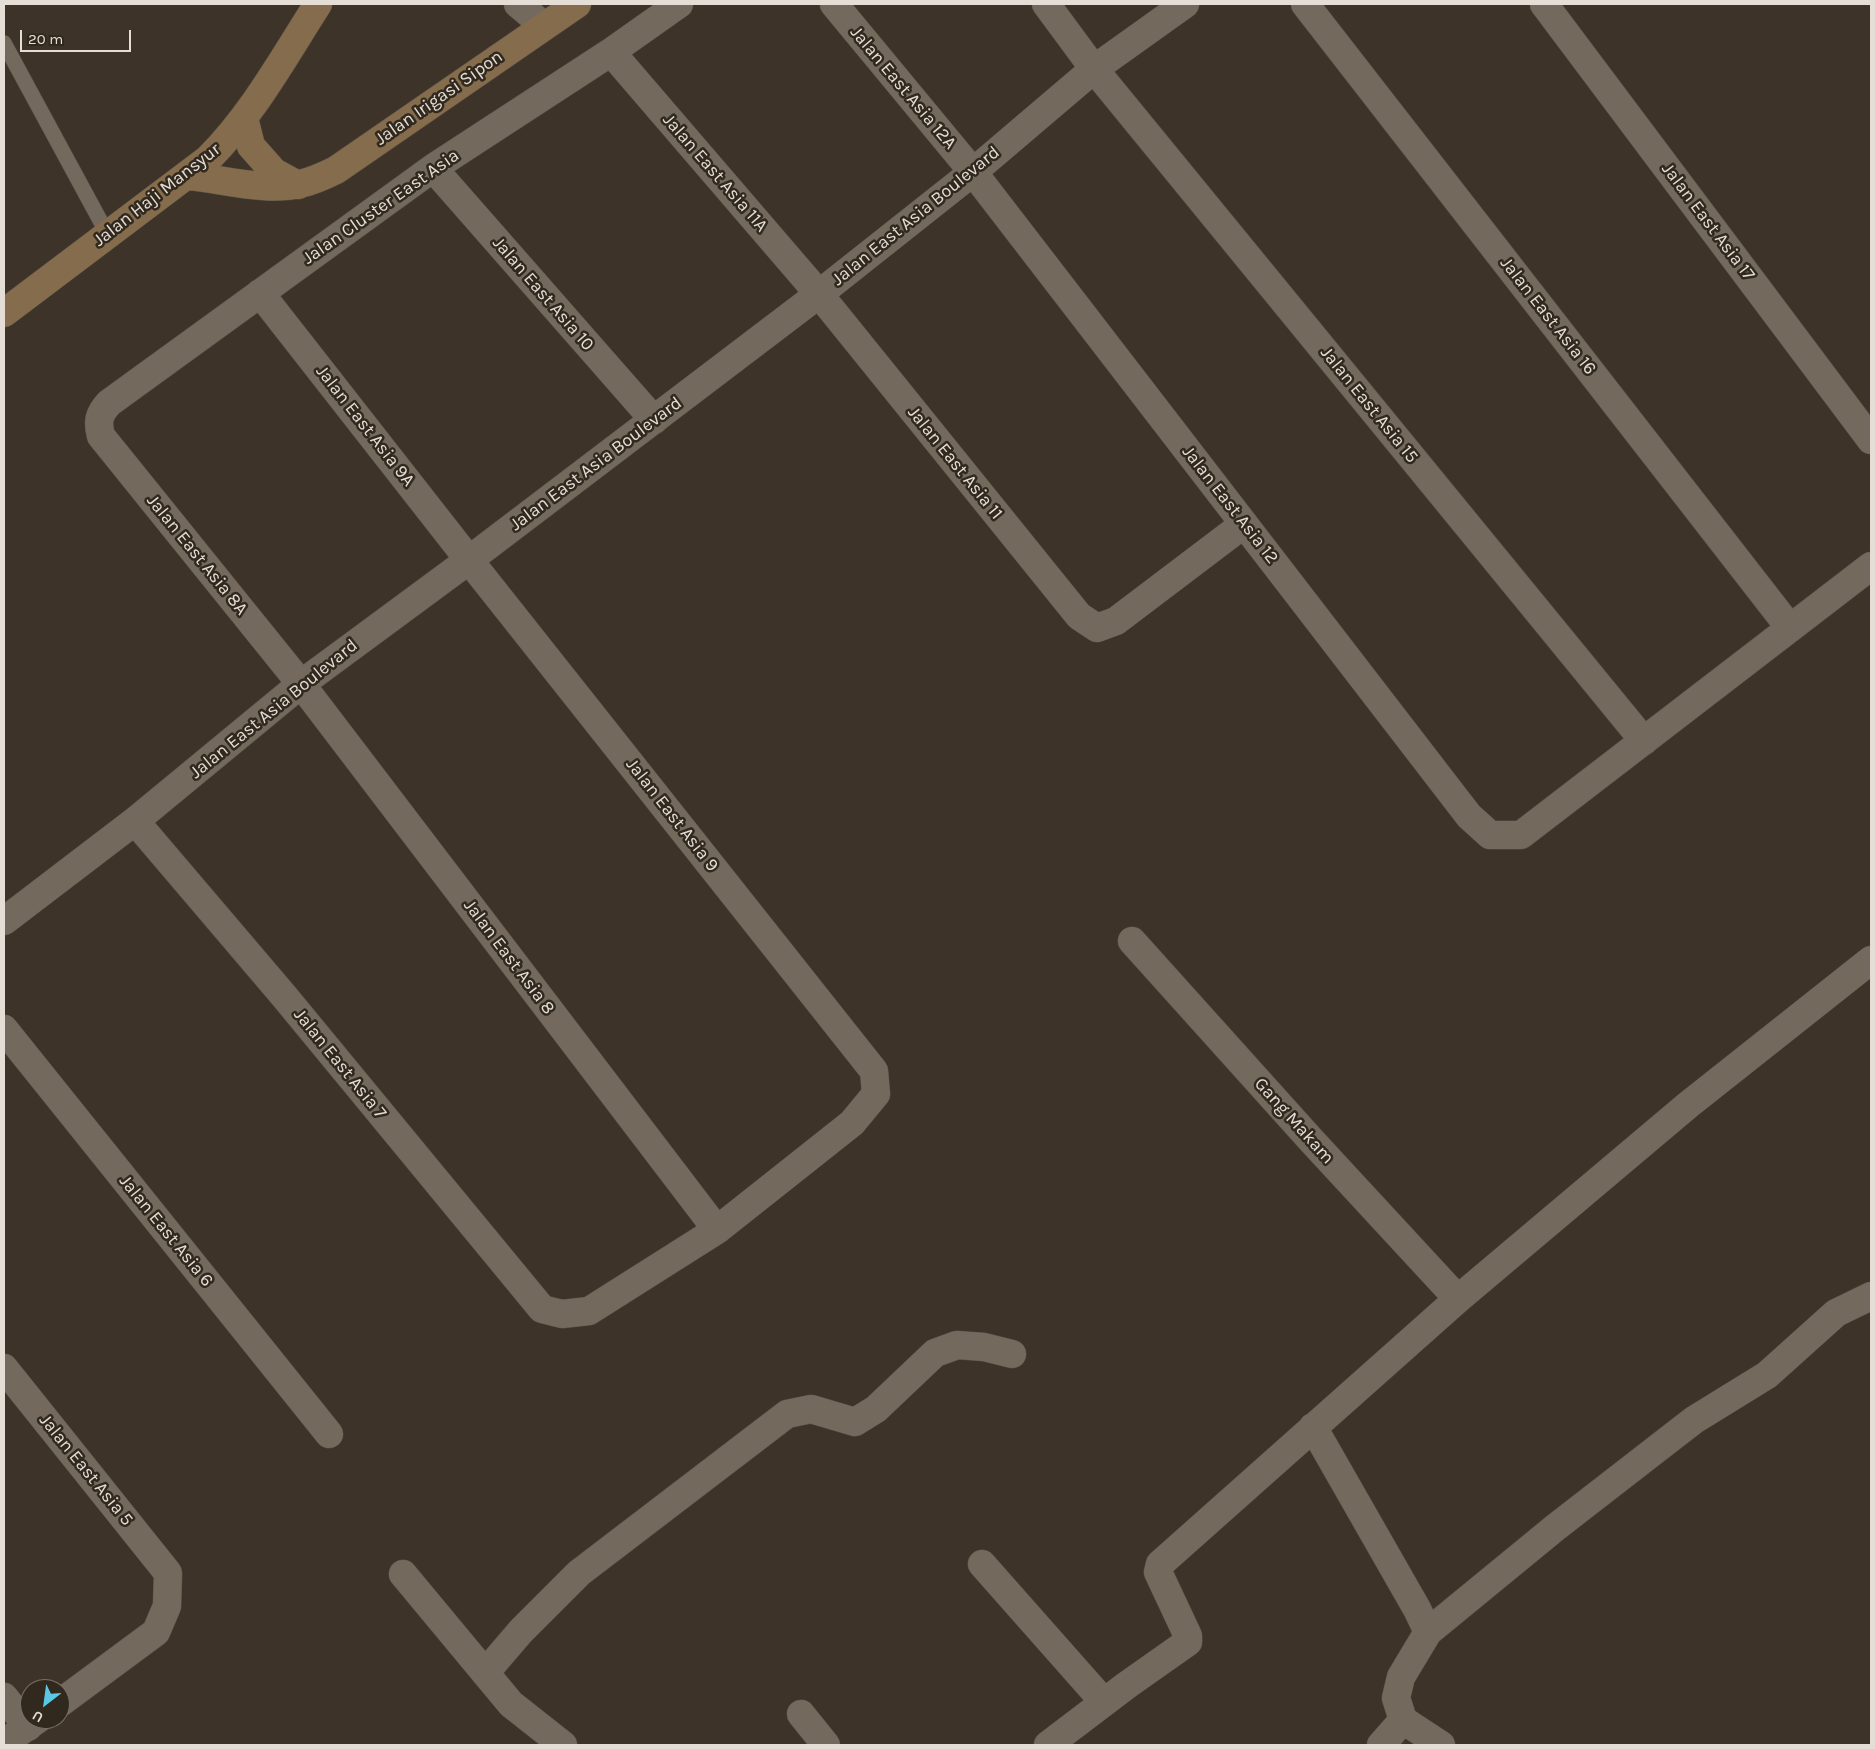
<!DOCTYPE html>
<html>
<head>
<meta charset="utf-8">
<style>
	body { margin:0 }
	#map { position:relative; width:1875px; height:1749px; overflow:hidden; background:#3d3328; font-family:Karla,sans-serif }
	canvas { display:block }
	.frame { position:absolute; inset:0; border:5px solid #e4ded7; pointer-events:none }
	.north { position:absolute; left:20px; top:1679px; width:50px; height:50px; box-sizing:border-box; background:#32291e; border:1px solid #797168; border-radius:50%; rotate:210deg; font-size:14px; font-weight:700; line-height:20px; text-align:center; color:#e4ded7 }
	.north::after { content:''; display:block; margin:auto; width:18px; height:22px; background:#5ac8e5; clip-path:polygon(50% 0,100% 100%,50% 72%,0 100%) }
	.scale { position:absolute; left:20px; top:30px; width:111px; height:22px; box-sizing:border-box; border:2px solid #e4ded7; border-top:0; padding-left:6px; font-size:15px; line-height:18px; white-space:nowrap; color:#e4ded7; -webkit-text-stroke:4px #32291e; paint-order:stroke }
</style>
</head>
<body>
<div id="map">
<canvas width="1875" height="1749"></canvas>
<div class="frame"></div>
<div class="north">U</div>
<div class="scale">20 m</div>
</div>
<script>
const ctx = document.querySelector('canvas').getContext('2d');
ctx.lineJoin = 'round';
function trace(path, color, width, dash) { ctx.strokeStyle = color; ctx.lineWidth = width; ctx.lineCap = dash ? 'butt' : 'round'; ctx.setLineDash(dash || []); ctx.stroke(path); }
function drawText(font, color, halo, rows, align = 'center') {
  ctx.font = font + ' Karla,sans-serif'; ctx.lineWidth = 5; ctx.setLineDash([]); ctx.textBaseline = 'middle'; ctx.strokeStyle = halo; ctx.fillStyle = color; for (const [text, x, y, turn = 0] of rows) {
    ctx.save(); ctx.translate(x, y); ctx.rotate((+turn || 0) * Math.PI / 180); ctx.textAlign = isNaN(turn) ? turn : align; if (halo) ctx.strokeText(text, 0, 0); ctx.fillText(text, 0, 0); ctx.restore();
  }
}
const lane = new Path2D(`
	M4 43 108 235`);
const street = new Path2D(`
	M518 4 544 26
	M679 4 611 52 433 168 109 403C99 414 97 421 101 436L301 684 717 1230
	M834 4 973 172 1469 816 1490 835H1521L1871 566
	M1046 4 1094 69 1644 741
	M1305 4 1790 628
	M1544 4 1871 440
	M611 52 819 294 1079 616 1097 628 1116 621 1244 524
	M433 168 654 420
	M135 821 284 996 542 1309 562 1314 589 1311 717 1230 852 1123 876 1094 874 1071 469 560 260 293
	M4 921 135 821 301 684 469 560 819 294 973 172 1094 69 1185 4
	M1132 941 1311 1140 1458 1299
	M4 1029 329 1434
	M4 1368 168 1573 167 1606 156 1632 60 1703
	M1313 1427 1417 1609 1428 1632
	M982 1564 1104 1702
	M403 1574 511 1704 563 1745
	M485 1673 521 1631 579 1573 787 1414 811 1409 855 1422 876 1409 935 1353 957 1345 984 1347 1012 1354
	M4 1697 28 1727
	M801 1714 826 1745
	M4 1743 38 1719
	M1048 1745 1127 1685 1188 1642V1636L1158 1572 1160 1564 1458 1299 1688 1105 1871 960
	M1381 1745 1403 1720
	M1441 1745 1403 1720 1396 1698 1401 1677 1428 1632 1556 1527 1694 1420 1767 1375 1836 1313 1871 1296`);
const secondary = new Path2D(`
	M244 118 251 146 274 172 298 185
	M188 176C222 179 267 192 300 184 313 181 324 176 336 170L577 4
	M4 313 208 159C253 114 284 57 318 4`);
const streetNames = [
	["Jalan East Asia 12A",903,88,50],
	["Jalan Irigasi Sipon",439,98,-35],
	["Jalan East Asia 11A",715,173,49],
	["Jalan Haji Mansyur",157,195,-38],
	["Jalan Cluster East Asia",381,207,-35],
	["Jalan East Asia Boulevard",916,216,-39],
	["Jalan East Asia 17",1708,222,53],
	["Jalan East Asia 10",543,294,49],
	["Jalan East Asia 16",1548,316,52],
	["Jalan East Asia 15",1369,405,51],
	["Jalan East Asia 9A",365,426,52],
	["Jalan East Asia 11",955,463,51],
	["Jalan East Asia Boulevard",596,464,-37],
	["Jalan East Asia 12",1230,505,52],
	["Jalan East Asia 8A",197,555,51],
	["Jalan East Asia Boulevard",274,709,-39],
	["Jalan East Asia 9",672,815,52],
	["Jalan East Asia 8",509,957,53],
	["Jalan East Asia 7",340,1064,51],
	["Gang Makam",1294,1121,48],
	["Jalan East Asia 6",166,1231,51],
	["Jalan East Asia 5",86,1470,51]
];
trace(lane, '#5a5248', 16);
trace(street, '#5a5248', 29);
trace(secondary, '#5a5248', 29);
trace(lane, '#74695d', 15);
trace(street, '#74695d', 28);
trace(secondary, '#856c4c', 28);
drawText('18px', '#e4ded7', '#32291e', streetNames);
</script>
</body>
</html>
